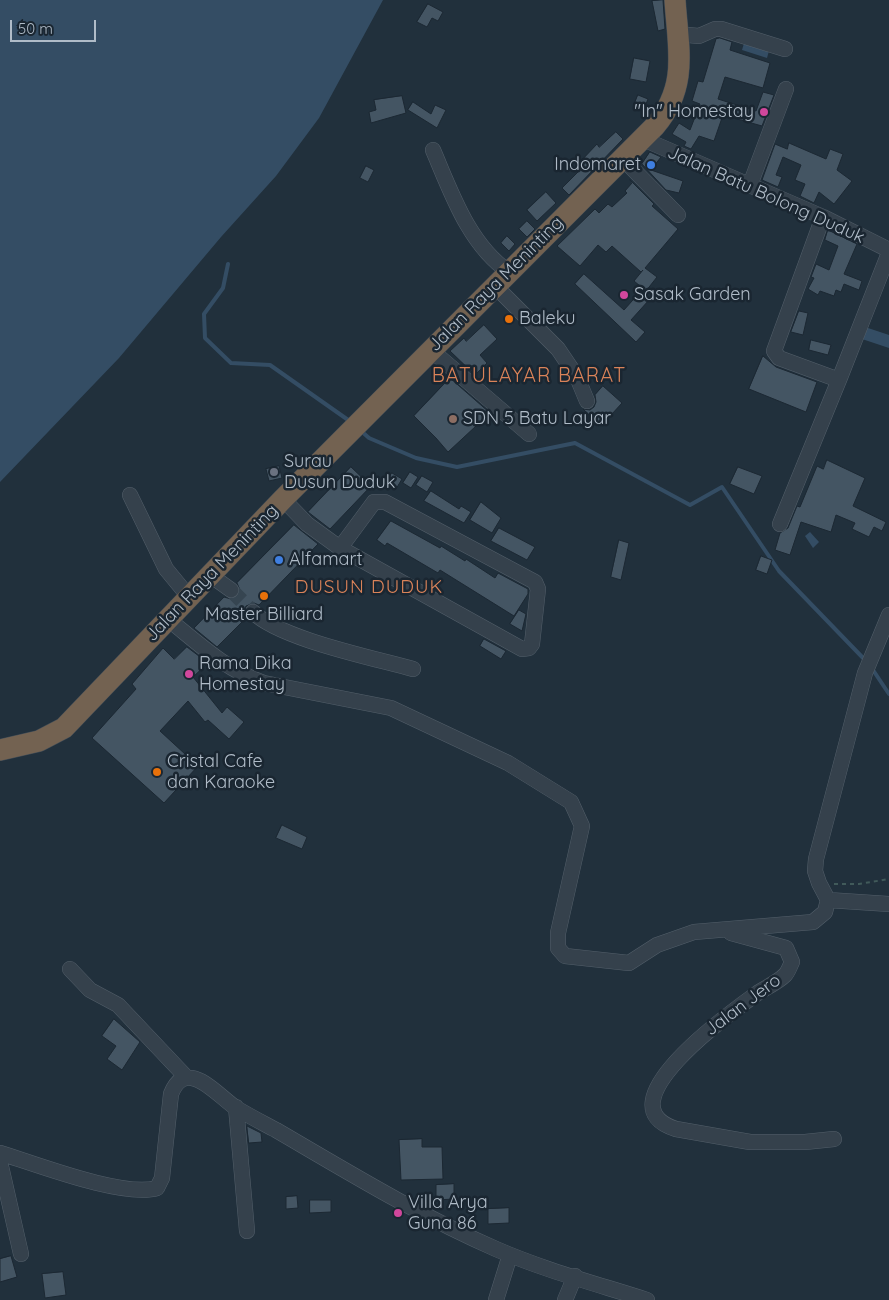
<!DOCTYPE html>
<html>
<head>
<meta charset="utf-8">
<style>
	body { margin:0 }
	#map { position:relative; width:889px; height:1300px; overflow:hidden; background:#21303c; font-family:Quicksand,sans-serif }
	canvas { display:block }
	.scale { position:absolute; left:10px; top:20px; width:86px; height:22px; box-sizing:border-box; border:2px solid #b0bcc8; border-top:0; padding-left:6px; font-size:15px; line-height:18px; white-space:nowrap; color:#b0bcc8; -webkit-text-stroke:4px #1a2631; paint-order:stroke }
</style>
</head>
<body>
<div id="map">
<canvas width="889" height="1300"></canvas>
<div class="scale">50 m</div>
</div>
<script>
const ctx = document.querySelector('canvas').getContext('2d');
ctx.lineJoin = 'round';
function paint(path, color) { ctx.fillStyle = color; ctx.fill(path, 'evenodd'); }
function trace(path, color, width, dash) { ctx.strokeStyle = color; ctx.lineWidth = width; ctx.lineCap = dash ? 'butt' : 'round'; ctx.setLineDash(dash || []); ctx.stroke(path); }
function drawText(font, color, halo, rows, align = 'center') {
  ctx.font = font + ' Quicksand,sans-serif'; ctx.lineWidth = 5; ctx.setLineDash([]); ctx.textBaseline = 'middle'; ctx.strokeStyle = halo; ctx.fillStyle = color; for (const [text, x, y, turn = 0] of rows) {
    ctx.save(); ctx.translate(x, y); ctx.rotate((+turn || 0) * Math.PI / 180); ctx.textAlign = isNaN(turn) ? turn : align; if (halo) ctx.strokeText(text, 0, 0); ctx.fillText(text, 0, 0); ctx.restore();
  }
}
const water = new Path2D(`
	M0 0H383L319 118 276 176 221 237 119 358 0 482Z
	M745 40 770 47 767 58 742 50Z
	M862 326 889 335V348L859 338Z
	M810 532 819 542 813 548 805 536Z`);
const stream = new Path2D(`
	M228 264 223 288 204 314 205 338 231 363 270 365 351 422
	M360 430 369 438 416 458 457 467 575 443 690 505 722 487 779 571 865 660
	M871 667 889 694`);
const building = new Path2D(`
	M663 0 665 29 658 31 652 1Z
	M428 4 443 12 438 21 432 18 427 27 417 22Z
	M720 38 732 42 730 50 770 63 763 88 725 77 718 99 756 111 763 92 774 95 762 126 723 115 714 141 699 136 691 149 684 146 686 142 672 134 679 123 690 130 700 104 692 101 698 81 703 82 716 39Z
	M634 58 650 61 646 82 630 79Z
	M638 95 648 99 644 109 634 105Z
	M402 96 406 113 371 123 369 112 376 110 374 100Z
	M413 102 431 114 435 105 446 110 437 128 408 110Z
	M616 132 623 139 569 195 562 188 584 166 580 162 597 144 599 147Z
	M789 143 826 159 830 149 843 154 837 170 852 181 834 204 819 192 814 203 800 196 805 184 795 180 801 165 783 157 776 175 782 177 778 187 762 180 775 144 787 149Z
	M650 152 661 157 651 170 683 181 679 193 666 190 642 164Z
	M366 166 374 170 368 182 360 178Z
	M630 180 654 204 652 206 678 229 645 268 657 277 646 291 634 281 643 270 641 272 612 246 606 252 598 245 580 266 557 246 595 209 599 213 608 204 612 207 627 193 625 191 632 183Z
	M546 192 556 203 537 221 527 210Z
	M527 221 535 229 527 237 519 229Z
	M828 230 857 244 844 274 862 281 859 290 844 284 841 292 836 290 834 296 820 291 818 295 808 289 814 278 811 277 816 264 829 270 838 246 825 240Z
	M507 236 515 244 509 251 501 243Z
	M584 274 624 310 640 292 649 300 631 320 645 332 636 342 575 284Z
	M799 311 808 313 803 335 791 332Z
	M484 325 497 339 480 355 487 363 475 375 450 351 464 338 466 341Z
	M811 340 831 345 828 355 809 350Z
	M763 356 776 367 817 382 806 412 749 389Z
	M450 378 490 413 448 452 436 438 414 416Z
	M603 386 622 403 601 426 583 409 590 410 594 407 596 402 595 395Z
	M827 460 865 478 853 506 886 522 882 531 874 527 869 537 852 529 855 523 836 515 831 532 801 522 790 555 775 550 780 533 788 528 797 506 800 507 817 466 823 469Z
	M279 466 282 478 269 481 266 469Z
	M351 467 371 486 330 529 308 512Z
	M738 467 762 476 754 494 730 484Z
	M410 472 418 477 411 488 403 483Z
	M392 473 402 479 396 489 386 482Z
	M422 476 433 482 427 492 416 485Z
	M431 491 459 509 461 506 471 512 464 523 424 501Z
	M481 502 501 518 492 533 470 520Z
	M391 521 440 548 441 546 465 561 466 559 495 578 498 573 528 589V594L514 616 440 570 438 573 387 543 385 546 377 540Z
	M294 525 318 544 259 605 254 603 246 606 244 611 246 618 217 647 194 628 224 597 231 599 238 596 240 590 237 583Z
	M499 528 535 547 527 560 491 541Z
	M619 540 629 543 621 580 611 577Z
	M761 556 772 560 767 574 756 570Z
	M519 610 526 614 522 631 510 624Z
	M484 639 506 651 501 659 480 646Z
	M187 647 208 663 193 677 222 713 227 707 244 722 229 739 208 720 205 722 188 701 160 731 198 766 164 803 92 738 136 689 132 684 163 648 174 659Z
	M282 825 307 837 302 849 276 838Z
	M114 1019 140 1042 122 1070 107 1059 116 1046 102 1036Z
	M247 1126 261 1133 262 1142 249 1143Z
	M422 1139V1147H442L443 1179 401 1180 399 1140Z
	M454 1184V1199L436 1200V1185Z
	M297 1196 298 1208 286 1209V1197Z
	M310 1200H331V1212L310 1213Z
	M509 1208V1223L488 1224V1209Z
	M11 1256 17 1277 0 1282V1259Z
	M63 1272 66 1295 45 1298 42 1274Z`);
const minorTunnel = new Path2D(`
	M231 590 253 612`);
const path = new Path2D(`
	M834 884H859L889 879`);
const minor = new Path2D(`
	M677 34 699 36 715 29H721L785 49
	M643 139 823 217 889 250
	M433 150C451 192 469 245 509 272
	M623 159 678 215
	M750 185 786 89
	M495 286 558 349 577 377 587 401
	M431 350 529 434
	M839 380 889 253
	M130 495 166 569 189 597
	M283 499 307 524 340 548 522 649 529 648 532 644 538 589 535 582 385 502H374L340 548
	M780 524 839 380 779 358 774 351 823 217
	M210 575 231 590
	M253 612C280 639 374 658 413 669
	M168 619C199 644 226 670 264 683L391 708 508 763 571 802 582 826 558 933V948L565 956 629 963 657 945 694 932 813 922 825 912 828 900 819 883 815 871 816 859 865 673 889 615
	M828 900 889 904
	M731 933 786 948 792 962C790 966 788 972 785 975 778 982 767 987 759 992 734 1010 599 1105 676 1129L750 1142H805L834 1139
	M70 969 90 990 118 1005 187 1078
	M236 1107 247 1231
	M0 1153C36 1164 123 1198 157 1188L162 1178 171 1094C186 1056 217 1095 236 1108 249 1116 263 1123 276 1130 348 1172 420 1216 496 1249 544 1270 597 1284 647 1300
	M0 1162 21 1254
	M496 1300 510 1255
	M565 1300 575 1276`);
const highway = new Path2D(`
	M0 750 39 741 64 728 283 499 655 126C689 86 678 48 675 0`);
const markers = [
	[764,112,5,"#d1479c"],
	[651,165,5,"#3f7fe0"],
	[624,295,5,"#d1479c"],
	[509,319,5,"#e8710a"],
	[453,419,5,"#8d6e63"],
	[274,472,5,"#6b7280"],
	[279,560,5,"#3f7fe0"],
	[264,596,5,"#e8710a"],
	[189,674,5,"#d1479c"],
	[157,772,5,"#e8710a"],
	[398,1213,5,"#d1479c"]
];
const poiNames = [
	["\"In\" Homestay",754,112,"right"],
	["Indomaret",641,165,"right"],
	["Sasak Garden",634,295],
	["Baleku",519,319],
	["SDN 5 Batu Layar",463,419],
	["Surau",284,462],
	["Dusun Duduk",284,483],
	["Alfamart",289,560],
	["Master Billiard",264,615,"center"],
	["Rama Dika",199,664],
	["Homestay",199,685],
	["Cristal Cafe",167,762],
	["dan Karaoke",167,783],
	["Villa Arya",408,1203],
	["Guna 86",408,1224]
];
const streetNames = [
	["Jalan Batu Bolong Duduk",766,195,24],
	["Jalan Raya Meninting",496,284,-45],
	["Jalan Raya Meninting",212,573,-46],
	["Jalan Jero",743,1005,-37]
];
const neighbourhoodNames = [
	["DUSUN DUDUK",369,587]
];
const quarterNames = [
	["BATULAYAR BARAT",529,376]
];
paint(water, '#344d64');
trace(stream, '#344d64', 4);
paint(building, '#445563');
trace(building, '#1c2833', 1);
trace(minorTunnel, '#364551', 15, [15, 8]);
trace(minor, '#535f6a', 16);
trace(highway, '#404c57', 22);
trace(path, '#415a5a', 2, [4, 4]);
trace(minor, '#35414c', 15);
trace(highway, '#736251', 21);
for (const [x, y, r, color] of markers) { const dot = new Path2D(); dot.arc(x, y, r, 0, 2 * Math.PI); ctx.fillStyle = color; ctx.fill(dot); trace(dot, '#1a2631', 2); }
drawText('18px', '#b0bcc8', '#1a2631', poiNames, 'left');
drawText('18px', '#b0bcc8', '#1a2631', streetNames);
ctx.letterSpacing = '1px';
drawText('19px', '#da8359', '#1a2631', neighbourhoodNames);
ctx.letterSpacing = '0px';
ctx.letterSpacing = '1px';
drawText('20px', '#da8359', '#1a2631', quarterNames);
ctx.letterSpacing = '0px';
</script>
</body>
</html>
